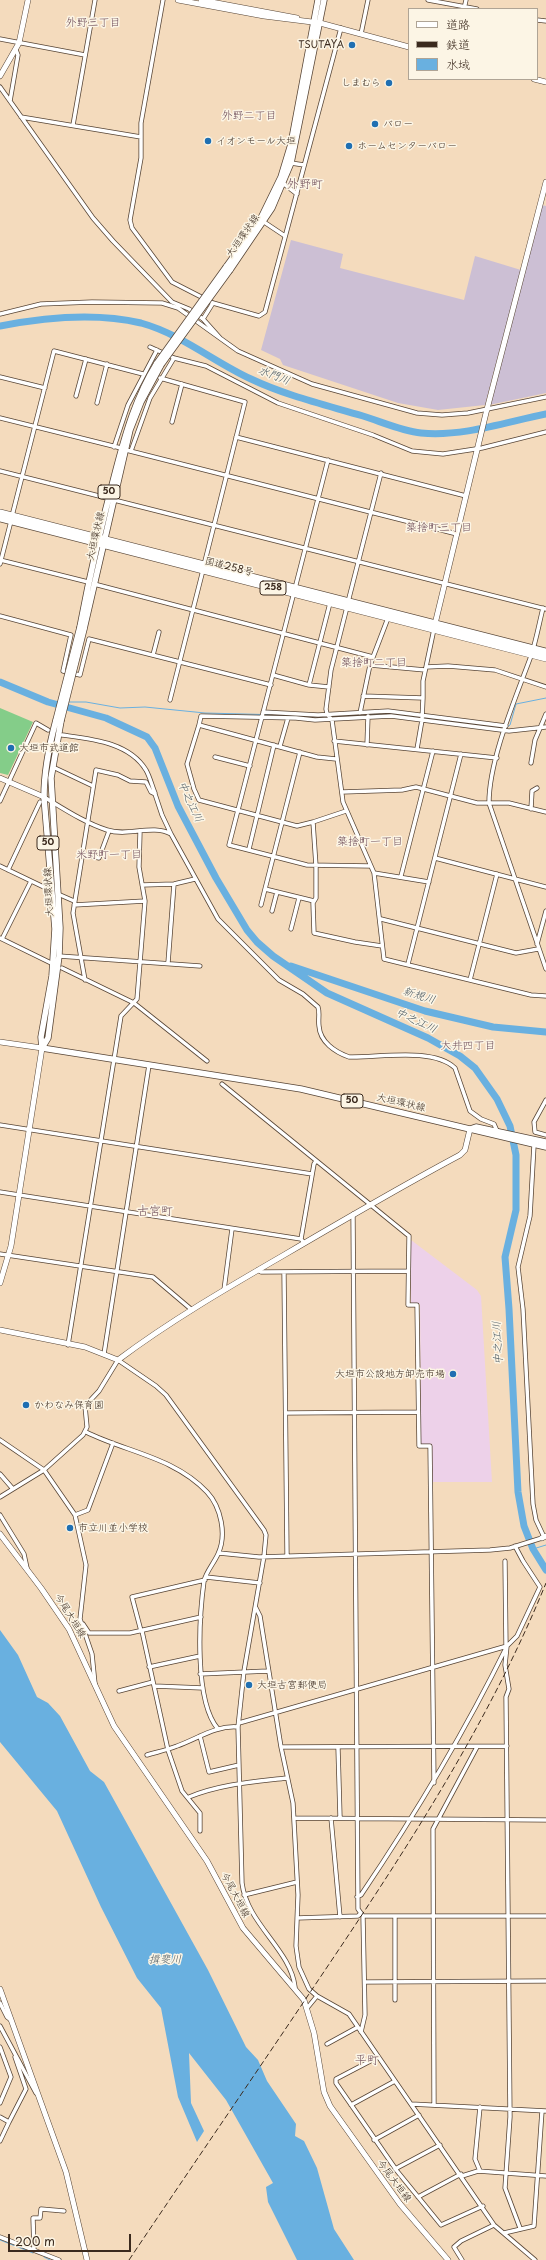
<!DOCTYPE html>
<html>
<head>
<meta charset="utf-8">
<style>
	body { margin:0 }
	#map { position:relative; width:546px; height:2260px; overflow:hidden; background:#f4dbbd; font-family:"Playpen Sans","Klee One",sans-serif }
	canvas { display:block }
	.legend { position:absolute; left:408px; top:8px; width:130px; height:72px; box-sizing:border-box; background:#fcf5e5; border:1px solid #afa495; margin:0; padding:5px 7px; list-style:none; font-size:12px; color:#3b2a1e }
	.legend li { display:flex; align-items:center; gap:8px; height:20px }
	.legend b { width:20px; border:1px solid #afa495 }
	.scale { position:absolute; left:8px; top:2234px; width:123px; height:18px; box-sizing:border-box; border:2px solid #3b2a1e; border-top:0; padding-left:5px; font-size:12px; line-height:14px; white-space:nowrap; color:#3b2a1e; -webkit-text-stroke:3px #fcf5e5; paint-order:stroke }
</style>
</head>
<body>
<div id="map">
<canvas width="546" height="2260"></canvas>
<ul class="legend">
<li><b style="height:5px;background:#fff"></b>道路</li>
<li><b style="height:5px;background:#3b2a1e"></b>鉄道</li>
<li><b style="height:11px;background:#69b0e0"></b>水域</li>
</ul>
<div class="scale">200 m</div>
</div>
<script>
const ctx = document.querySelector('canvas').getContext('2d');
ctx.lineJoin = 'round';
function paint(path, color) { ctx.fillStyle = color; ctx.fill(path, 'evenodd'); }
function trace(path, color, width, dash) { ctx.strokeStyle = color; ctx.lineWidth = width; ctx.lineCap = dash ? 'butt' : 'round'; ctx.setLineDash(dash || []); ctx.stroke(path); }
function drawText(font, color, halo, rows, align = 'center') {
  ctx.font = font + ' "Playpen Sans","Klee One",sans-serif'; ctx.lineWidth = 3; ctx.setLineDash([]); ctx.textBaseline = 'middle'; ctx.strokeStyle = halo; ctx.fillStyle = color; for (const [text, x, y, turn = 0] of rows) {
    ctx.save(); ctx.translate(x, y); ctx.rotate((+turn || 0) * Math.PI / 180); ctx.textAlign = isNaN(turn) ? turn : align; if (halo) ctx.strokeText(text, 0, 0); ctx.fillText(text, 0, 0); ctx.restore();
  }
}
const built = new Path2D(`
	M411 1240 477 1290 481 1296 492 1482H432V1445H421L420 1304H411Z`);
const industrial = new Path2D(`
	M542 205 546 206V393L489 405Z
	M291 240 343 254 340 268 464 300 475 256 521 270 485 405 438 410 398 403 283 365 280 359 261 350Z`);
const green = new Path2D(`
	M0 708 33 722 8 775 0 773Z`);
const water = new Path2D(`
	M0 1630 18 1655 37 1697 48 1703 60 1716 90 1771 104 1782 208 1970 246 2047 258 2060 267 2081 296 2124 295 2136 304 2141 317 2168 334 2229 354 2260H297L268 2202 266 2187 273 2183 226 2100 189 2053 191 2103 204 2131 197 2142 178 2097 161 2008 137 1978 101 1907 57 1811 0 1742Z`);
const stream = new Path2D(`
	M48 702H59
	M68 702H86L120 708 145 707 205 713 282 715
	M369 715 390 714 503 728
	M299 716 322 717
	M335 716 366 715
	M506 728 510 725 516 704 546 698
	M533 1549 546 1545
	M0 2240 33 2253
	M44 2257 50 2260`);
const river = new Path2D(`
	M0 326C46 317 95 312 141 323 181 334 214 362 251 379 287 396 326 405 363 416 382 422 402 431 421 433 463 437 506 422 546 414
	M0 682 48 702 106 718 147 737 155 748 178 806 216 878 247 930 257 942 273 956 327 993 428 1038 460 1056 475 1068 497 1099 510 1126 516 1155V1210L505 1257 509 1309 518 1492 524 1526 533 1549 546 1570
	M291 966 425 1011 493 1027 546 1032`);
const street = new Path2D(`
	M163 0 141 123V158L130 220 132 228 172 282 213 303 259 316 265 312 341 28
	M428 0 477 9
	M464 9 466 0
	M537 20 546 21
	M361 34 368 0
	M0 39 85 55
	M0 87 93 218 113 241 172 302 189 309 203 319
	M10 101 18 55 16 50
	M21 117 141 137
	M73 125 95 0
	M291 163 304 165
	M284 184 297 194
	M264 222 285 236
	M213 303 203 319 220 338
	M0 314 41 304 92 302 162 303 178 308 238 351 312 384 417 413 442 415 468 413 546 397
	M150 347 174 358 206 366 278 403 373 435 412 451 443 454 482 448 546 432
	M0 377 45 388
	M160 378 245 402 204 565
	M76 396 86 359
	M97 403 107 364
	M0 418 121 448
	M172 422 182 384
	M236 437 466 496
	M114 447 128 405 157 350
	M126 450 457 534
	M131 451 150 398 174 358
	M328 460 229 845 307 865 371 866
	M0 471 107 498
	M114 500 546 609
	M12 516 54 351 143 374
	M0 560 88 582
	M0 564 11 521
	M94 584 373 657
	M348 602 381 473
	M347 607 331 670 326 709 327 714 332 720 343 802 374 873 384 959 531 995 546 996
	M543 608C539 624 536 641 531 656 516 697 489 759 489 803L546 969
	M0 616 71 635 63 671 80 675 89 639 271 685
	M153 655 159 632
	M370 665 425 670
	M426 667 448 666 495 670 546 687
	M273 675 309 685 329 687
	M309 685 330 603
	M363 696 423 698V681L434 629
	M423 698 422 720 509 731 546 727
	M170 700 203 570
	M263 712 318 715 388 711 506 726
	M360 713 370 665 388 618
	M199 725 187 764 194 789 199 800 297 826 313 822
	M62 735C91 739 129 742 146 770 150 777 152 786 155 793
	M334 741 497 758
	M367 745 368 716
	M280 746 288 718
	M215 757 250 766
	M336 759 317 757 199 725 201 716 296 718 315 720 391 716 422 720 417 749
	M531 763 535 740 546 714
	M55 768 93 786
	M342 792 402 790 416 787 477 803H509L546 812
	M44 797C64 809 85 823 107 830 128 837 152 824 171 834L218 919 279 980 303 994 318 1007C320 1013 318 1019 319 1026 320 1042 335 1052 349 1057 379 1058 432 1047 455 1068L470 1111 481 1119 494 1124 497 1131
	M0 801 36 723 48 730
	M531 809 532 791 537 788
	M346 811 313 822 316 866V898L313 903 314 933 355 942 382 946
	M249 849 274 745
	M82 854 99 858 109 831
	M435 858 546 887
	M0 866 52 891
	M8 870 40 802
	M374 873 429 882
	M401 876 433 751
	M142 885 174 884 195 879
	M265 889 300 752
	M58 894 74 901
	M74 905 145 901
	M261 905 265 889 314 901
	M272 911 277 892
	M381 919 516 953 538 949
	M291 929 299 898
	M0 938 53 964
	M2 939 31 881
	M537 944 546 911
	M59 956 200 966
	M168 963 174 884
	M408 964 461 754
	M62 968 134 1003 207 1061
	M85 980 73 913 96 770 118 775 130 781 146 782 151 792 155 794 162 815 171 834
	M470 980 497 874
	M222 1084 409 1236 408 1305H417L419 1446H430L434 1783
	M546 1100 534 1122 535 1132 546 1135
	M0 1125 312 1174
	M534 1145 530 1216 518 1267 523 1309 533 1504 536 1520 544 1537
	M0 1192 301 1239 304 1243
	M353 1214 358 1909 363 1916H546
	M301 1239 314 1164 316 1161
	M0 1254 153 1277 192 1310
	M258 1270 261 1272 408 1271
	M284 1273 287 1555
	M224 1290 232 1229
	M68 1345 121 1016 137 999 145 901 139 867 140 832
	M104 1354 149 1065
	M286 1413 418 1412
	M86 1432C126 1452 174 1457 207 1492 221 1507 227 1535 218 1554 214 1563 206 1572 204 1581 199 1618 194 1701 218 1729
	M0 1440 44 1470 75 1515 86 1565 80 1619 92 1654 95 1684
	M0 1474 13 1489
	M0 1497 44 1470 83 1435 87 1427 85 1406 99 1391 118 1360 156 1386 166 1395 264 1530 266 1535 264 1556 244 1671 238 1727 242 1883C247 1924 291 1950 295 1987
	M0 1515 24 1554 27 1568
	M75 1515 88 1510 113 1443
	M219 1553 259 1557 490 1550 510 1548 542 1538
	M505 1561 506 1647
	M206 1577 260 1583
	M256 1608 260 1616 281 1747 293 1803 298 1895 296 1946 299 1967 309 1989 317 1996 349 2014 494 2225 535 2260
	M83 1624 89 1633H130L201 1617
	M141 1631 132 1597 205 1580
	M142 1631 168 1750 182 1791 200 1813V1831
	M507 1646 505 1665 509 1689 506 1697 510 2117 505 2188 520 2228
	M149 1667 200 1656
	M200 1674 268 1671
	M154 1686 203 1688
	M119 1691 153 1682
	M239 1723 507 1646
	M200 1736 209 1772 239 1765
	M281 1747 507 1746
	M338 1748 340 1817
	M147 1755C157 1752 167 1750 177 1746 197 1739 216 1725 238 1727
	M189 1797C221 1784 253 1782 287 1778
	M294 1818 546 1820
	M331 1818 340 1917
	M244 1895 297 1882
	M357 1897 361 1895C415 1815 464 1733 507 1646L517 1636 540 1587 523 1561 515 1546
	M395 1916V2000
	M297 1918 358 1916 360 1914
	M365 1982 546 1981
	M0 2003 7 2017 11 2020
	M308 2007 317 1996
	M0 2026 36 2093
	M361 2032 365 2015 363 1916
	M327 2044 358 2027
	M0 2047 11 2077 0 2103
	M378 2057 336 2079V2083L397 2171 441 2225 483 2206
	M411 2104 546 2111
	M434 2104 433 1829 477 1747
	M351 2105 395 2081
	M0 2117 9 2122 0 2141
	M9 2122 26 2089 15 2057
	M374 2140 419 2115
	M395 2169 440 2145
	M480 2171 475 2159 480 2107
	M462 2176 478 2171 546 2176
	M418 2197 461 2174
	M504 2233 534 2226 542 2111
	M0 2237 59 2260
	M34 2250 33 2218H40L41 2209 64 2211
	M462 2260 454 2247 461 2241 494 2225`);
const secondary = new Path2D(`
	M178 0 264 16 320 23 409 47
	M201 0 297 18
	M0 76 19 43 28 0
	M534 79 546 82
	M435 624 486 413 546 182
	M0 778 44 797
	M0 1042 42 1048 11 1246 0 1283
	M0 1330 85 1347 118 1360C170 1321 227 1288 284 1255 342 1221 400 1187 460 1155L465 1150 470 1129
	M0 1534 41 1588 69 1629 114 1726 207 1861 243 1928 304 2000 314 2033 324 2092 330 2106 400 2204 448 2260
	M542 1538 546 1536
	M0 1989 66 2172 87 2260`);
const primary = new Path2D(`
	M226 267 260 220 281 177 291 144 318 0
	M230 270 272 208 291 163 324 0
	M80 627C90 574 102 522 116 470 126 432 136 397 157 363
	M84 629 130 430 141 402 161 365
	M42 1048 301 1089 546 1147
	M42 1048 41 1037 52 976 55 929 44 797C44 771 49 746 56 720
	M42 1048 48 1038 59 956 60 928 51 778 61 721
	M470 1129 476 1127 546 1142`);
const highway = new Path2D(`
	M0 513 546 652
	M0 518 546 658`);
const rail = new Path2D(`
	M129 2260C190 2169 252 2079 313 1988 400 1859 487 1728 546 1583`);
const primaryBridge = new Path2D(`
	M157 363 226 267
	M161 365 230 270
	M56 720 80 627
	M61 721 84 629`);
const markers = [
	[352,45,4,"#1f6fb2"],
	[389,83,4,"#1f6fb2"],
	[375,124,4,"#1f6fb2"],
	[208,141,4,"#1f6fb2"],
	[349,146,4,"#1f6fb2"],
	[11,748,4,"#1f6fb2"],
	[453,1374,4,"#1f6fb2"],
	[26,1405,4,"#1f6fb2"],
	[70,1528,4,"#1f6fb2"],
	[249,1685,4,"#1f6fb2"]
];
const shields = [
	[109,492,22],
	[273,588,26],
	[48,843,22],
	[352,1101,22]
];
const shieldNames = [
	["50",109,492],
	["258",273,588],
	["50",48,843],
	["50",352,1101]
];
const poiNames = [
	["TSUTAYA",344,45,"right"],
	["しまむら",381,83,"right"],
	["バロー",383,124],
	["イオンモール大垣",216,141],
	["ホームセンターバロー",357,146],
	["大垣市武道館",19,748],
	["大垣市公設地方卸売市場",445,1374,"right"],
	["かわなみ保育園",34,1405],
	["市立川並小学校",78,1528],
	["大垣古宮郵便局",257,1685]
];
const streetNames = [
	["大垣環状線",243,236,-55],
	["大垣環状線",96,536,-77],
	["国道258号",229,567,14],
	["大垣環状線",49,892,-93],
	["大垣環状線",401,1103,13],
	["今尾大垣線",70,1616,58],
	["今尾大垣線",235,1895,62],
	["今尾大垣線",394,2181,53]
];
const neighbourhoodNames = [
	["外野三丁目",93,23],
	["外野二丁目",249,116],
	["築捨町三丁目",439,528],
	["築捨町二丁目",374,663],
	["築捨町一丁目",370,842],
	["米野町一丁目",109,855],
	["大井四丁目",468,1046]
];
const waterNames = [
	["水門川",274,376,21],
	["中之江川",190,802,65],
	["新規川",419,996,17],
	["中之江川",416,1021,25],
	["中之江川",498,1343,-93],
	["揖斐川",165,1960]
];
const quarterNames = [
	["外野町",305,185],
	["古宮町",155,1212],
	["平町",367,2061]
];
paint(built, '#edd1e9');
paint(industrial, '#ccbfd4');
paint(green, '#84cd89');
paint(water, '#69b0e0');
trace(stream, '#69b0e0', 1);
trace(river, '#69b0e0', 7);
trace(street, '#574536', 5);
trace(secondary, '#574536', 6);
trace(primary, '#574536', 7);
trace(highway, '#574536', 8);
trace(street, '#fff', 3.5);
trace(secondary, '#fff', 5);
trace(primary, '#fff', 5.5);
trace(highway, '#fff', 7);
trace(rail, '#3b2a1e', 1, [6, 3]);
trace(primaryBridge, '#574536', 7, []);
trace(primaryBridge, '#fff', 5.5);
for (const [x, y, r, color] of markers) { const dot = new Path2D(); dot.arc(x, y, r, 0, 2 * Math.PI); ctx.fillStyle = color; ctx.fill(dot); trace(dot, '#fcf5e5', 1.5); }
for (const [x, y, w] of shields) { const box = new Path2D(); box.roundRect(x - w / 2, y - 7, w, 14, 3); ctx.fillStyle = '#fcf5e5'; ctx.fill(box); trace(box, '#3b2a1e', 1); }
drawText('bold 9px', '#3b2a1e', null, shieldNames);
drawText('10px', '#3b2a1e', '#fcf5e5', poiNames, 'left');
drawText('10px', '#3b2a1e', '#fcf5e5', streetNames);
drawText('11px', '#714f5b', '#fcf5e5', neighbourhoodNames);
drawText('italic 11px', '#4b5962', '#fcf5e5', waterNames);
drawText('12px', '#714f5b', '#fcf5e5', quarterNames);
</script>
</body>
</html>
